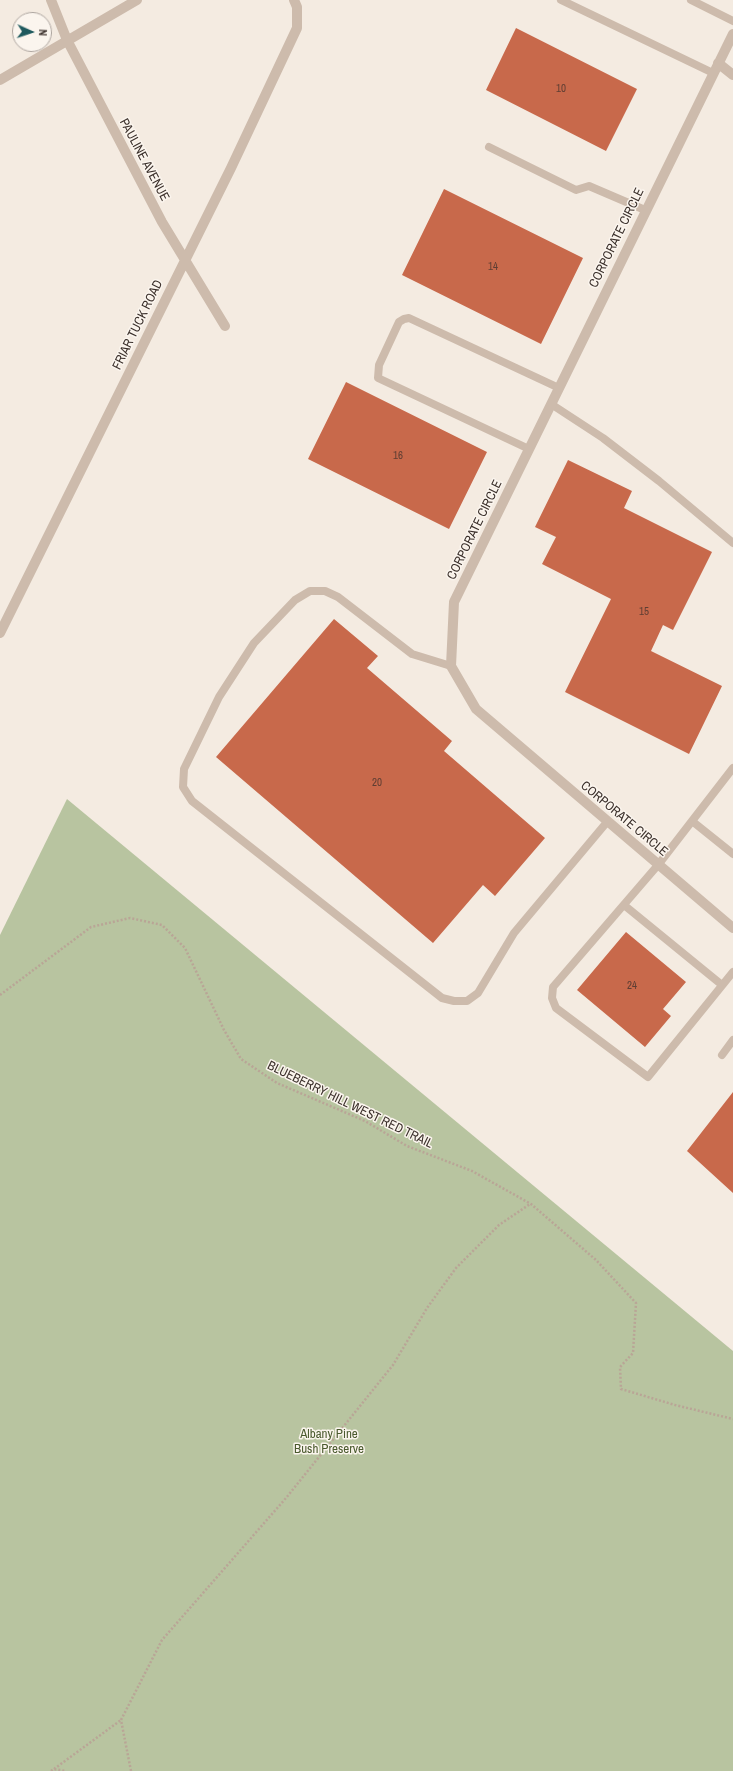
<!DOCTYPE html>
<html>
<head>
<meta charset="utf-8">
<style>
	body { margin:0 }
	#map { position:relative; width:733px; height:1771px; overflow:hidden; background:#f4ebe1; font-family:"Archivo Narrow",sans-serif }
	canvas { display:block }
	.north { position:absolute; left:12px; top:12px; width:40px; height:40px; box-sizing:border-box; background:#fbf5ee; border:1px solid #aea6a0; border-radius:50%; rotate:93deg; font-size:11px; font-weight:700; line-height:16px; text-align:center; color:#3b302b }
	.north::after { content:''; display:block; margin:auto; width:14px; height:18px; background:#1f5a5e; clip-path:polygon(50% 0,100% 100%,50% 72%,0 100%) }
</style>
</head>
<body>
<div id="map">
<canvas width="733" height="1771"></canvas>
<div class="north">N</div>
</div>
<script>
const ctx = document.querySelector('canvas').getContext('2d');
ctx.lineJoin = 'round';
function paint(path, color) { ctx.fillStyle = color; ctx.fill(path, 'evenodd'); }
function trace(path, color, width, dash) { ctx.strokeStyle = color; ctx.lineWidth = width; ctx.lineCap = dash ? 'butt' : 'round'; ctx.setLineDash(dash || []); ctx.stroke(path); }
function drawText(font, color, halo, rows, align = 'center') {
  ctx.font = font + ' "Archivo Narrow",sans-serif'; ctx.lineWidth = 3; ctx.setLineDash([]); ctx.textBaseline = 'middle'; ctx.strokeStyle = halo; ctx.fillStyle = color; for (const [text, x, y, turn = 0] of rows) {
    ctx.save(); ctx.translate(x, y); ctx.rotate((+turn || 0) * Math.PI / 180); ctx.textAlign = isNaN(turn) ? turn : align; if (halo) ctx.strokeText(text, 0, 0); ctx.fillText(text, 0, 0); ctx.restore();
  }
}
const green = new Path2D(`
	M67 799 733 1351V1771H0V935Z`);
const building = new Path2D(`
	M516 28 637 89 606 151 486 90Z
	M444 189 583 258 541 344 402 275Z
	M346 382 487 452 449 529 308 459Z
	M568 460 632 491 624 508 712 552 673 630 663 625 651 651 722 686 689 754 565 692 611 599 542 564 556 537 535 527Z
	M334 619 378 656 367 668 452 741 444 751 545 838 495 896 483 885 433 943 216 757Z
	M626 932 686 982 663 1009 671 1016 645 1047 577 990Z
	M733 1092V1193L687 1151Z`);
const path = new Path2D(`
	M0 995 91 927 130 918 162 925 185 948 224 1030 241 1059 277 1083 365 1121 407 1146 472 1171 531 1204 596 1260 636 1303 633 1353 620 1367 621 1389 675 1405 733 1419
	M54 1769 121 1720
	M51 1771 54 1769 66 1771
	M131 1771 121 1720 162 1640 286 1498 393 1365 427 1308 456 1268 499 1225 530 1204`);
const lane = new Path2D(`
	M561 0 713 73
	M691 0 733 21
	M489 147 576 190 589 186 645 210
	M551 404 603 438 659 481 733 543
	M529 449 378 378 379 365 399 322 404 319 409 318 559 388
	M451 666 412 654 338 597 325 591H310L295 600 254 643 219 697 184 769 183 787 192 801 442 998 454 1001H467L478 993 514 933 607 822
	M733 768 658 865 553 987 552 998 556 1008 648 1077 733 972
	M692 821 733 854
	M624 905 722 985
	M722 1055 733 1040`);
const street = new Path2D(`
	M51 0 67 40 162 222 225 326
	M733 34 454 602 451 666 476 709 733 928
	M718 63 733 75
	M0 80 137 0
	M0 633 231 168 297 28V7L294 0`);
const numberNames = [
	["10",561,89],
	["14",493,267],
	["16",398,456],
	["15",644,612],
	["20",377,783],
	["24",632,986]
];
const streetNames = [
	["PAULINE AVENUE",144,160,62],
	["CORPORATE CIRCLE",617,238,-64],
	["FRIAR TUCK ROAD",138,325,-64],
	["CORPORATE CIRCLE",475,530,-64],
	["CORPORATE CIRCLE",624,819,40],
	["BLUEBERRY HILL WEST RED TRAIL",350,1105,26]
];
const parkNames = [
	["Albany Pine",329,1435],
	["Bush Preserve",329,1450]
];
paint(green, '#b8c4a0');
paint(building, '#c8694b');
trace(path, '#b9a596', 2.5, [2, 2]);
trace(lane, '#cdbbac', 8);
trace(street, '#cdbbac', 10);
drawText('11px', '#5e3e33', null, numberNames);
drawText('13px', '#3b302b', '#fbf5ee', streetNames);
drawText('13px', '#4a5a2e', '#fbf5ee', parkNames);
</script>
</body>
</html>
